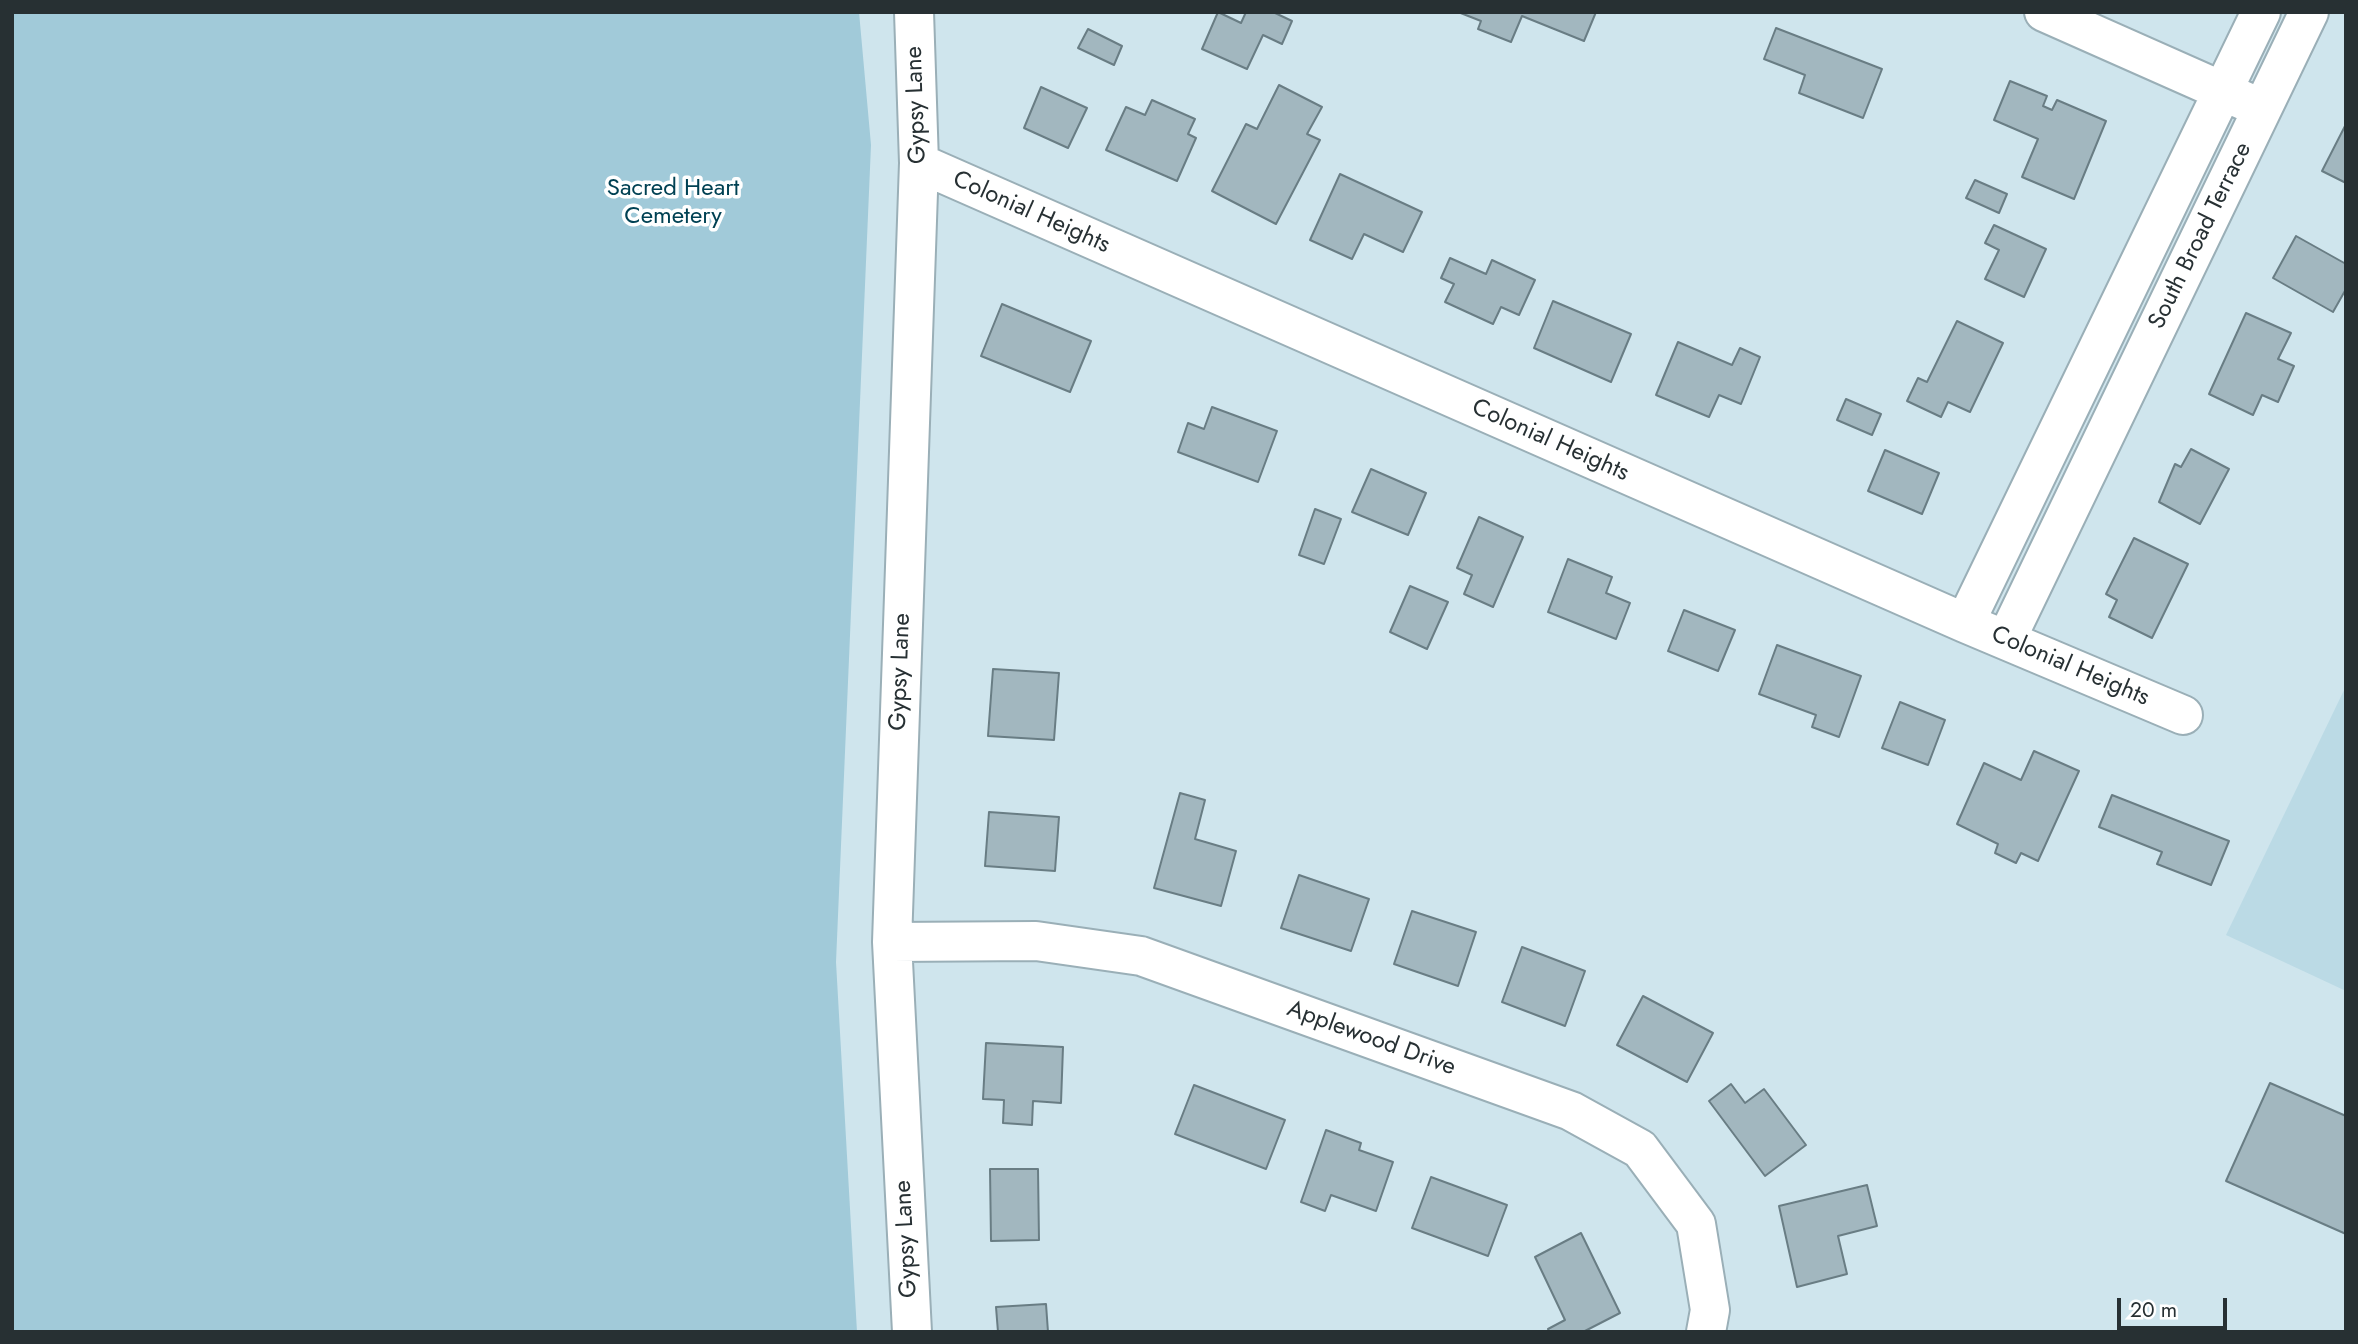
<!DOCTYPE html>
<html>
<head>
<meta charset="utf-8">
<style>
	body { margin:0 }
	#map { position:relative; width:2358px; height:1344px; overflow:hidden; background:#cfe5ed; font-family:Jost,sans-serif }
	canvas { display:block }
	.frame { position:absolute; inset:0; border:14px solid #273033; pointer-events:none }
	.scale { position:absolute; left:2117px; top:1298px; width:110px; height:32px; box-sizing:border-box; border:4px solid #273033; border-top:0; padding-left:9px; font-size:21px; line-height:24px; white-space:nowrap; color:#273033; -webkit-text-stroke:5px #fff; paint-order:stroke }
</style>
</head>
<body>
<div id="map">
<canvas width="2358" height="1344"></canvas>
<div class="frame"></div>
<div class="scale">20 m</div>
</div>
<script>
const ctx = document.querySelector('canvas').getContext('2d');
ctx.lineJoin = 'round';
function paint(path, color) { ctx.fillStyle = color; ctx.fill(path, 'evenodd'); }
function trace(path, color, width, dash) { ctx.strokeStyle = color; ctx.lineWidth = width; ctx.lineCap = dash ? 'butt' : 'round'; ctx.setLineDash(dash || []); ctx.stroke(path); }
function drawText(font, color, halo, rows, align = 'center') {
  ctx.font = font + ' Jost,sans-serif'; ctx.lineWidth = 7; ctx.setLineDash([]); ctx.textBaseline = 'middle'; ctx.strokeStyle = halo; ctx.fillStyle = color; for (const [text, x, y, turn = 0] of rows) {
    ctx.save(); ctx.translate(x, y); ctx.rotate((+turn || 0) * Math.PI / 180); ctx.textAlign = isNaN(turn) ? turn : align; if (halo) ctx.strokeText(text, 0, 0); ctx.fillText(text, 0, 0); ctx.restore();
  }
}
const built = new Path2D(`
	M2346 686V991L2226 935Z`);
const green = new Path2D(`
	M12 12H859L871 145 836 962 857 1332H12Z`);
const building = new Path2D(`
	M1218 12 1241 23 1246 12H1273L1292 21 1282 44 1263 35 1247 69 1202 49Z
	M1458 12H1596L1584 41 1522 16 1511 42 1478 29 1481 21Z
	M1776 28 1882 69 1863 118 1799 93 1805 75 1764 59Z
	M1088 29 1122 46 1114 65 1078 48Z
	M2010 81 2047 96 2043 106 2052 110 2057 100 2106 121 2074 199 2022 177 2038 139 1994 120Z
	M1279 85 1322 107 1307 134 1320 140 1276 224 1212 191 1246 124 1257 129Z
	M1041 87 1087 108 1068 148 1024 128Z
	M1152 100 1195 119 1188 134 1196 138 1177 181 1106 150 1126 107 1145 115Z
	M2345 126H2346V183L2322 171Z
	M1340 174 1422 212 1403 252 1364 234 1352 259 1310 240Z
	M1975 180 2007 194 1999 213 1966 198Z
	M1994 225 2046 249 2024 297 1985 279 1999 250 1985 243Z
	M2296 236 2346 264V289L2333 312 2273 278Z
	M1450 258 1486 274 1492 260 1535 280 1519 315 1501 307 1493 324 1445 302 1454 284 1441 278Z
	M1553 301 1631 334 1611 382 1534 348Z
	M1002 304 1091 341 1070 392 981 356Z
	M2246 313 2291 333 2278 359 2294 366 2278 402 2262 395 2253 415 2209 394Z
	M1957 321 2003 343 1970 412 1948 402 1941 417 1907 401 1918 378 1927 382Z
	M1678 342 1732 365 1740 348 1760 357 1741 404 1719 395 1709 417 1656 395Z
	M1846 399 1881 414 1872 435 1837 420Z
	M1212 407 1277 431 1258 482 1178 452 1188 423 1204 429Z
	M2191 449 2229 469 2200 524 2159 502 2175 464 2181 467Z
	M1885 450 1939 473 1922 514 1868 491Z
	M1371 469 1426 493 1408 535 1352 512Z
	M1315 509 1341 519 1324 564 1299 555Z
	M1479 517 1523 537 1493 607 1464 594 1472 575 1457 568Z
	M2134 538 2188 564 2152 638 2109 617 2117 600 2106 594Z
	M1568 559 1612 577 1606 593 1630 603 1616 639 1548 612Z
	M1410 586 1448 602 1427 649 1390 632Z
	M1684 610 1735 630 1718 671 1668 651Z
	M1777 645 1861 676 1839 737 1812 727 1816 715 1759 694Z
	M993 669 1059 673 1054 740 988 736Z
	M1900 702 1945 720 1928 765 1882 748Z
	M2034 751 2079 771 2038 861 2021 853 2016 863 1995 853 1998 844 1957 824 1984 763 2021 780Z
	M1180 793 1205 800 1195 839 1236 851 1221 906 1154 888Z
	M2112 795 2229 841 2211 885 2157 864 2162 852 2099 827Z
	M989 812 1059 817 1055 871 985 866Z
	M1299 875 1369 899 1351 951 1281 928Z
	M1412 911 1476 932 1458 986 1394 964Z
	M1522 947 1585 971 1565 1026 1502 1002Z
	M1643 996 1713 1033 1687 1082 1617 1045Z
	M986 1043 1063 1047 1061 1103 1033 1101 1032 1125 1003 1123 1004 1100 983 1099Z
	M2270 1083 2346 1116V1234L2226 1181Z
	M1731 1084 1745 1103 1764 1089 1806 1145 1765 1176 1709 1101Z
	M1194 1085 1285 1120 1266 1169 1175 1134Z
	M1326 1130 1361 1143 1359 1150 1393 1162 1376 1211 1331 1195 1325 1211 1301 1202Z
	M990 1169H1038L1039 1240 991 1241Z
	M1431 1177 1507 1205 1488 1256 1412 1228Z
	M1867 1185 1877 1226 1838 1236 1847 1274 1797 1287 1779 1206Z
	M1581 1233 1620 1313 1583 1332H1549L1548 1329 1565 1320 1535 1257Z
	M1046 1304 1048 1332H998L996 1307Z`);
const street = new Path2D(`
	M2044 12 2247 102
	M919 163 1965 623 2183 715
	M1965 623 2261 12
	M2006 640 2309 12
	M892 942 1036 941 1141 956 1571 1111 1640 1149 1696 1224 1710 1310 1706 1332
	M912 1332 892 942 919 163 914 12`);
const streetNames = [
	["Gypsy Lane",917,105,-92],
	["Colonial Heights",1031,213,24],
	["South Broad Terrace",2201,236,-64],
	["Colonial Heights",1550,441,24],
	["Colonial Heights",2070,667,23],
	["Gypsy Lane",901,672,-88],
	["Applewood Drive",1371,1039,20],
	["Gypsy Lane",907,1239,-93]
];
const parkNames = [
	["Sacred Heart",673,189],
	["Cemetery",673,217]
];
paint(built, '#bbdae5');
paint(green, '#a1cad9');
paint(building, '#a2b7bf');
trace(building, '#697d84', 2);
trace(street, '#9aafb7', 42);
trace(street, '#fff', 38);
drawText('24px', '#273033', '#fff', streetNames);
drawText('24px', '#004153', '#fff', parkNames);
</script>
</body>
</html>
